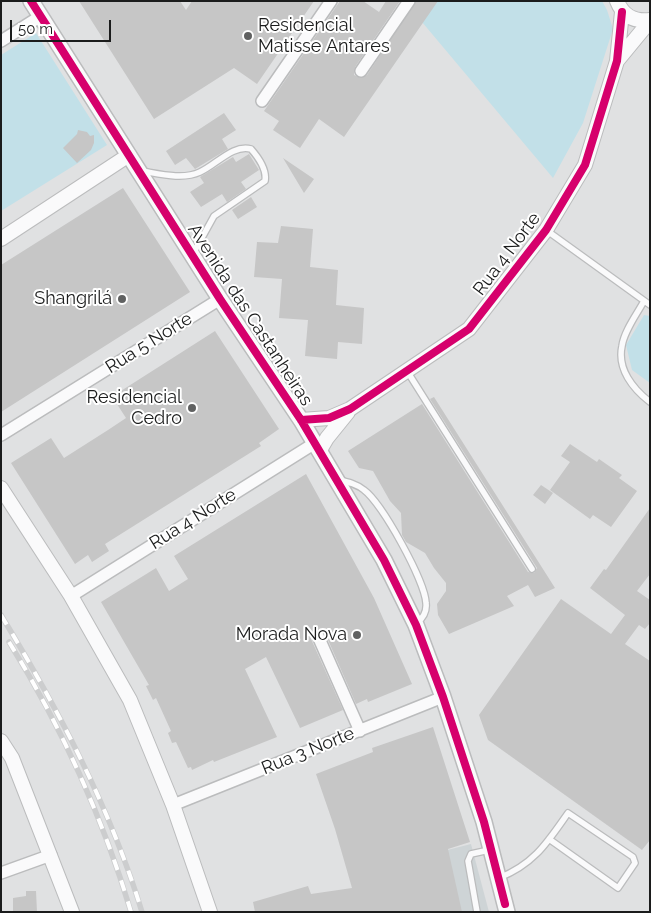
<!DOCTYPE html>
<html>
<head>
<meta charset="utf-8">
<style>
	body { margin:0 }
	#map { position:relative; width:651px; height:913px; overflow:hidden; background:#e0e1e2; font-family:Raleway,sans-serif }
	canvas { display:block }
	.frame { position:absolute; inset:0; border:2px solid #1b1c1c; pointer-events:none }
	.scale { position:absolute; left:10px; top:20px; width:101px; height:22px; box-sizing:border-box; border:2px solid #1b1c1c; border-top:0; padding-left:6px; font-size:15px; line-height:18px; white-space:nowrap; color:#1b1c1c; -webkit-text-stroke:4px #fff; paint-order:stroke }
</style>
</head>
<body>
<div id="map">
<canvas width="651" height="913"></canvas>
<div class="frame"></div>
<div class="scale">50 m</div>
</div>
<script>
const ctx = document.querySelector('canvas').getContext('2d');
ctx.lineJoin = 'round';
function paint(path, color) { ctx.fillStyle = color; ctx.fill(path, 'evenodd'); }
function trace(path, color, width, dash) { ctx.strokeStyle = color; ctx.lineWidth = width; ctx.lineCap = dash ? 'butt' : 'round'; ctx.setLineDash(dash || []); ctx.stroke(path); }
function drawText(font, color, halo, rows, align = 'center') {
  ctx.font = font + ' Raleway,sans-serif'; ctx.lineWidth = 4; ctx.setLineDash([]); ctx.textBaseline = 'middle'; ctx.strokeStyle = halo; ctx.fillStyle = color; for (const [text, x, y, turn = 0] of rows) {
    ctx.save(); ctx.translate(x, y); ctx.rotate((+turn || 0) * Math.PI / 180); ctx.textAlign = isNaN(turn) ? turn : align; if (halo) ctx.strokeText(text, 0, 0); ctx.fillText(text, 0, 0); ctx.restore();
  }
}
const built = new Path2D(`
	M471 844 489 912H425L412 859Z`);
const green = new Path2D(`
	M436 1H602L607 10 613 29 583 123 553 178 422 22Z
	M36 33 107 145 1 211V55Z
	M644 315 650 316V383L632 370 626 345Z`);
const building = new Path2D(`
	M79 1H180L186 10 192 1H314L257 84 234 68 154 119Z
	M340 1H363L379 12 386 1H400L355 67 354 75 361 78 367 75 416 1H438L344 137 319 119 300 148 273 130 279 121 264 111Z
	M224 113 236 130 222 139 228 149 195 169 186 158 175 165 166 151Z
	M78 130 87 132 90 136 94 135V143L91 150 77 163 63 148 77 134Z
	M249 154 259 170 241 182 246 189 227 202 222 194 201 207 190 192 204 183 200 177 233 157 236 162Z
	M283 158 314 179 304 193Z
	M123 188 190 292 1 412V265Z
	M251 197 257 207 238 219 232 210Z
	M281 226 313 229 310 267 338 270 336 305 364 308 362 344 338 342 337 359 305 356 308 320 279 318 282 279 254 277 257 242 278 243Z
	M215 331 279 429 259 443 261 446 105 544 109 551 92 562 88 555 75 564 11 463 51 438 64 458 108 430 126 418 113 398V396Z
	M434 397 555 588 535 597 528 585 507 596 514 606 449 634 438 615 437 604 446 591V583L434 568 425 553 406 542 402 535 401 513 390 501 373 471 359 468 348 451 422 404 528 572 534 573 537 568 430 399Z
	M570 444 597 462 599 459 622 475 619 478 637 491 611 527 593 515 590 519 550 490 570 462 561 456Z
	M306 474 374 598 412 684 368 702 367 699 356 704 325 633 322 630 315 629 312 632 311 639 343 710 300 728 266 657 245 669 277 737 214 762 213 760 192 770 191 767 188 768 176 742 172 743 168 733 171 731 156 698 153 700 146 686 149 685 101 602 156 568 169 591 188 579 174 556Z
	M541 485 553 493 545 504 533 495Z
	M650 508V574L637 591 650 600V623L645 629 639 625 625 644 650 661V840L642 850 488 740 479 715 561 599 611 634 625 615 590 588 604 569 606 570Z
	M433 727 470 842 448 849 462 912H255L253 902 308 886 311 894 352 888 335 829 316 774 373 752 372 748Z
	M26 891H36L37 912H13V898L26 896Z`);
const service = new Path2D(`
	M142 171C160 174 183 180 200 172 216 165 233 144 251 149 258 157 267 170 265 181L214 216 193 254
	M546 230 650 305
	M644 301C637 314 624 331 622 346 617 369 633 389 650 402
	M407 371 532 569
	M339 480C348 482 357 484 364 490 382 503 425 581 426 603 427 611 423 618 417 623
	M499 878C534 864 547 843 568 813L633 857 635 863 618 888 549 839
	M477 912 468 861 471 854 489 850`);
const minor = new Path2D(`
	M1 41 41 16
	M361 71 409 1
	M262 101 331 1
	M1 435 220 299
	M71 596 315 443
	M318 636 360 731
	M173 805 443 697
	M1 873 51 855`);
const tertiary = new Path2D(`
	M617 1C623 16 634 22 650 20
	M617 61 650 21
	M1 239 129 155
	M301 420 329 418 350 409 469 329 546 230 585 165 617 61 622 12
	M320 450 327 438 348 412
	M1 488 71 596 130 700 173 805 210 912
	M1 741 12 758 72 912`);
const secondary = new Path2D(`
	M31 1 220 299 301 420 384 560 416 625 443 697 484 822 507 912`);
const rail = new Path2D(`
	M1 615C58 709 110 807 142 912
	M9 642C61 726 103 818 131 912`);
const cycleway = new Path2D(`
	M31 1 220 299 301 420 384 560 416 625 443 697 484 822 505 904
	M301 420 329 418 350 409 469 329 546 230 585 165 617 61 622 12`);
const markers = [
	[248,36,5,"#606161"],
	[122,299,5,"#606161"],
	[192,408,5,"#606161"],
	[357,635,5,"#606161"]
];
const poiNames = [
	["Residencial",258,26,"left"],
	["Matisse Antares",258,47,"left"],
	["Shangrilá",112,299],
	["Residencial",182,398],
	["Cedro",182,419],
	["Morada Nova",347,635]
];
const streetNames = [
	["Rua 4 Norte",507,254,-53],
	["Avenida das Castanheiras",250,315,57],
	["Rua 5 Norte",149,343,-32],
	["Rua 4 Norte",193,519,-32],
	["Rua 3 Norte",308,751,-22]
];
paint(built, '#ced4d6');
paint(green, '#c2e0e8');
paint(building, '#c6c6c6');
trace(service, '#bbbcbd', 8);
trace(minor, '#bbbcbd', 14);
trace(tertiary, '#bbbcbd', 16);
trace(secondary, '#bbbcbd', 18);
trace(service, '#fafafb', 5.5);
trace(minor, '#fafafb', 11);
trace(tertiary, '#fafafb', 14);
trace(secondary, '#fafafb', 15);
trace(rail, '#cccdce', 5.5);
trace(rail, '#fff', 4, [11]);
trace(cycleway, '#d6006c', 8);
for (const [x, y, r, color] of markers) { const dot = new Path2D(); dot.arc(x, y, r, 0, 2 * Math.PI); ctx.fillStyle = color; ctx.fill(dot); trace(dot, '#fff', 2); }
drawText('18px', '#1b1c1c', '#fff', poiNames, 'right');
drawText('18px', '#1b1c1c', '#fff', streetNames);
</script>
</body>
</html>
